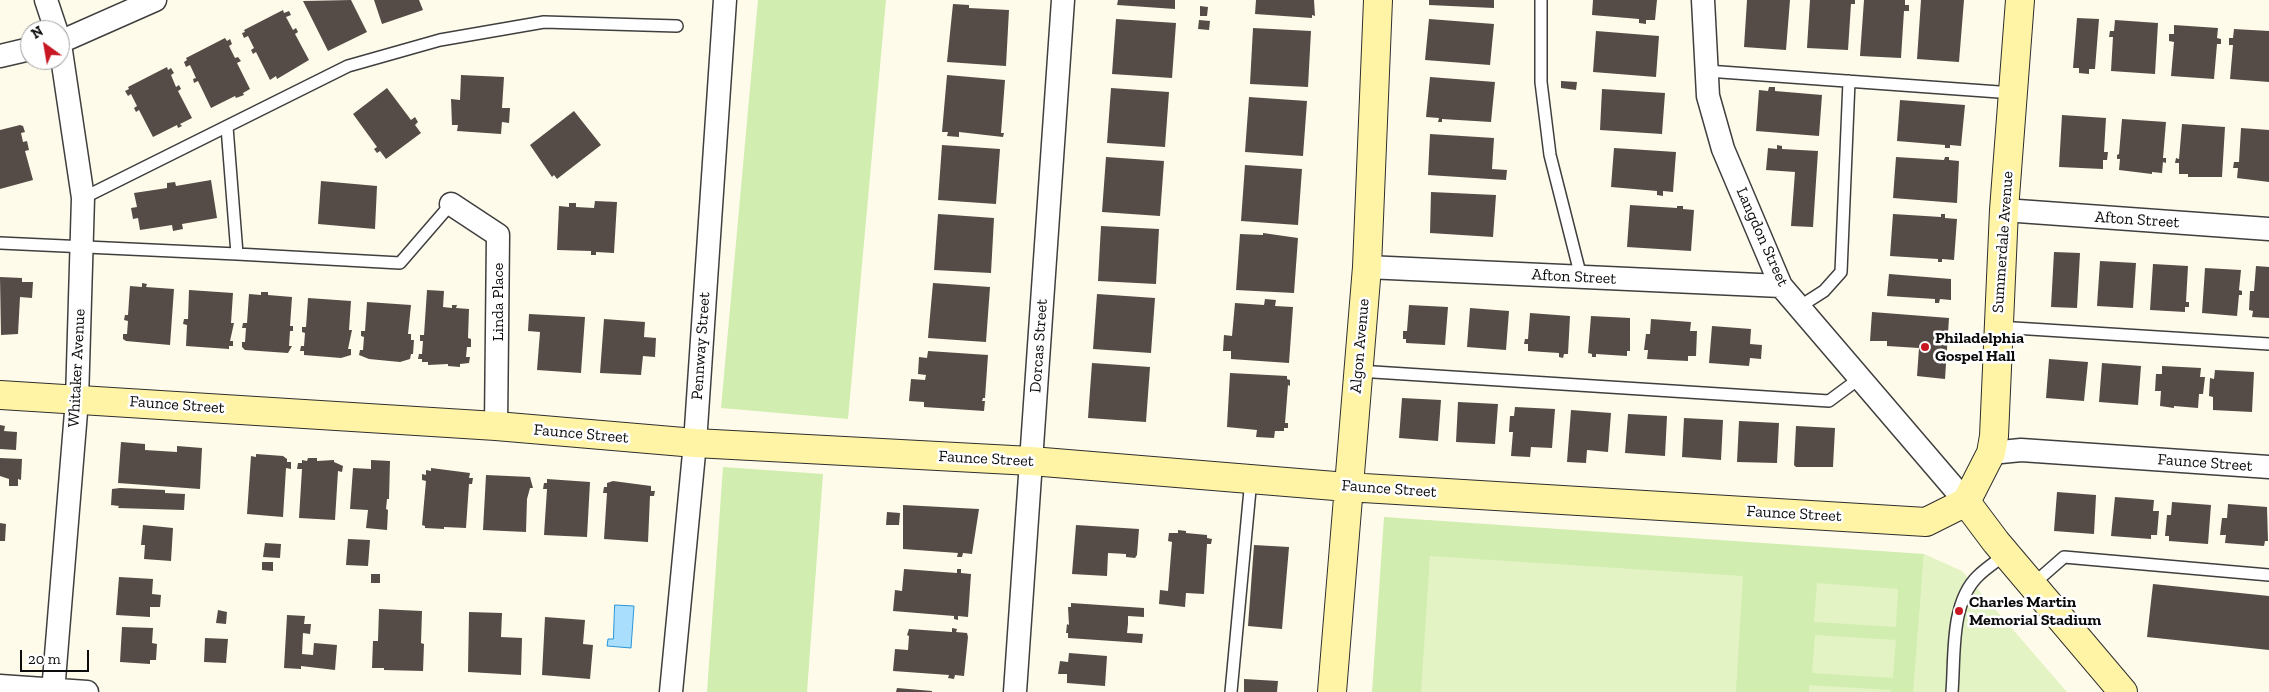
<!DOCTYPE html>
<html>
<head>
<meta charset="utf-8">
<style>
	body { margin:0 }
	#map { position:relative; width:2269px; height:692px; overflow:hidden; background:#fffbea; font-family:"Zilla Slab",serif }
	canvas { display:block }
	.north { position:absolute; left:20px; top:20px; width:50px; height:50px; box-sizing:border-box; background:#fff; border:1px solid #9e9e9e; border-radius:50%; rotate:328deg; font-size:14px; font-weight:700; line-height:20px; text-align:center; color:#0c0c0c }
	.north::after { content:''; display:block; margin:auto; width:18px; height:22px; background:#c81722; clip-path:polygon(50% 0,100% 100%,50% 72%,0 100%) }
	.scale { position:absolute; left:20px; top:650px; width:69px; height:22px; box-sizing:border-box; border:2px solid #0c0c0c; border-top:0; padding-left:6px; font-size:15px; line-height:18px; white-space:nowrap; color:#0c0c0c; -webkit-text-stroke:4px #fff; paint-order:stroke }
</style>
</head>
<body>
<div id="map">
<canvas width="2269" height="692"></canvas>
<div class="north">N</div>
<div class="scale">20 m</div>
</div>
<script>
const ctx = document.querySelector('canvas').getContext('2d');
ctx.lineJoin = 'round';
function paint(path, color) { ctx.fillStyle = color; ctx.fill(path, 'evenodd'); }
function trace(path, color, width, dash) { ctx.strokeStyle = color; ctx.lineWidth = width; ctx.lineCap = dash ? 'butt' : 'round'; ctx.setLineDash(dash || []); ctx.stroke(path); }
function drawText(font, color, halo, rows, align = 'center') {
  ctx.font = font + ' "Zilla Slab",serif'; ctx.lineWidth = 5; ctx.setLineDash([]); ctx.textBaseline = 'middle'; ctx.strokeStyle = halo; ctx.fillStyle = color; for (const [text, x, y, turn = 0] of rows) {
    ctx.save(); ctx.translate(x, y); ctx.rotate((+turn || 0) * Math.PI / 180); ctx.textAlign = isNaN(turn) ? turn : align; if (halo) ctx.strokeText(text, 0, 0); ctx.fillText(text, 0, 0); ctx.restore();
  }
}
const green = new Path2D(`
	M758 0H886L848 419 721 408Z
	M723 467 823 474 807 692H707Z
	M1384 517 1924 554 1914 692H1372Z`);
const pitch = new Path2D(`
	M1924 554 1962 571 2067 692H1913Z
	M1430 556 1743 576 1736 692H1421Z
	M1817 583 1898 589 1896 627 1814 622Z
	M1815 635 1896 640 1893 678 1812 673Z
	M1809 685 1891 690 1890 692H1809Z`);
const water = new Path2D(`
	M615 605 634 606 631 648 607 646 608 639H613Z`);
const building = new Path2D(`
	M351 0 367 32 328 51 303 1Z
	M374 0H419L423 10 382 24Z
	M1118 0H1175V9L1117 5Z
	M1256 0H1314L1315 16 1312 15V18L1255 14Z
	M1429 0H1494V8L1429 5Z
	M1593 0H1657L1655 20H1646V24L1639 23V19L1592 15Z
	M1747 0H1790L1786 50 1744 47Z
	M1810 0H1855V4H1851L1848 50 1807 48Z
	M1864 0H1905V5H1909V11H1904L1901 58 1860 56Z
	M1921 0H1964L1959 62 1917 59Z
	M953 4 969 5V8L1009 10 1006 66 947 62Z
	M1200 6 1208 7 1207 16H1200Z
	M283 10 284 13 289 11 291 15 286 17 293 30 296 28 298 32 295 34 309 60 277 79 276 76 270 80 256 52 253 54 251 50 254 48 248 36 244 38 242 33 245 32 244 30Z
	M2077 18 2099 19 2095 69H2089V74L2079 73V68H2073Z
	M1116 19 1176 23 1172 78 1112 74Z
	M1429 19 1494 24 1490 65 1425 60Z
	M1199 20 1210 21 1209 30 1198 29Z
	M2115 20 2158 23 2155 74 2111 71 2113 37H2109L2110 31H2114Z
	M2174 25 2218 28 2217 38 2221 39V44H2217L2214 79 2171 76 2174 42 2169 41V34H2174Z
	M1253 28 1311 31 1308 87 1250 84Z
	M2234 29 2269 31V82L2230 79 2233 45H2229V38H2233Z
	M1596 31 1659 36 1656 77 1593 72Z
	M225 38 227 41 230 39 232 44 229 46 235 58 238 57 241 61 237 63 250 89 243 93 244 95 236 98 235 96 211 108 198 81 194 83 193 79 196 78 190 65 186 67 184 62 187 60 186 58Z
	M167 67 168 70 171 68 174 73 171 75 176 87 179 85 181 89 178 91 192 118 180 124 182 126 178 128 177 125 153 137 139 110 136 112 134 108 137 106 131 94 128 96 125 91 129 89 128 87Z
	M461 75 504 77 502 108H510L509 123 502 122 501 134 457 131 458 125H452L451 99 460 100Z
	M947 75 1005 80 1001 133H1004L1003 137 959 132V137L947 136 948 132H942Z
	M1430 77 1495 82 1491 122 1442 119V122H1438L1439 118 1426 117Z
	M1561 81 1577 82 1576 90 1561 88Z
	M1769 87H1775V91L1822 95 1819 136 1756 131 1759 90 1768 91Z
	M387 88 411 120 415 117 418 122 415 125 421 133 386 159 380 151 377 153 374 149 377 147 353 114Z
	M1111 88 1169 92 1165 147 1107 143Z
	M1602 89 1665 93 1662 134 1600 130Z
	M1249 97 1307 101 1303 156 1245 152Z
	M1900 100 1965 105 1961 146 1950 145V148H1945V145L1897 141Z
	M574 111 601 145 557 179 554 175 552 177 530 145Z
	M2062 115 2106 118 2104 152H2108L2107 160H2103V169L2059 167Z
	M2122 119 2166 122 2163 158H2166V163L2163 162 2162 173 2152 172V174L2119 170 2120 159H2117V155L2119 154Z
	M2182 124 2225 127 2222 177H2188V174H2179V163H2175L2176 158 2179 159Z
	M20 125 23 126 25 132 21 133 23 142 27 141 29 150 25 151 33 180 0 189V130Z
	M2241 128 2269 130V182L2237 178 2238 168H2233L2234 162H2239Z
	M1430 134 1494 138 1492 169 1507 170 1506 180 1428 175Z
	M942 145 1000 149 996 204 938 200Z
	M1777 145 1782 146V149L1818 151 1813 227 1791 226 1795 172 1766 170 1768 148 1777 149Z
	M1614 148 1676 152 1673 192 1663 191V196L1657 195V191L1611 187Z
	M1106 157 1164 161 1160 216 1102 212Z
	M1896 157 1944 160 1945 157H1949V160L1959 161 1957 203 1893 198Z
	M1245 165 1302 169 1298 225 1241 221Z
	M211 180 217 218 182 224 183 229 173 231 172 225 140 230 138 218 133 219 131 208 137 207 134 193 167 188V183L175 182 176 186Z
	M321 181 377 186 375 229 318 224Z
	M1431 192 1496 195 1493 237 1430 233Z
	M595 201 617 202 614 253 596 252V255H591V251L557 250 559 206 569 207V203H576V207L594 208Z
	M1630 205 1677 208V206H1683V209L1694 210 1691 251 1627 247Z
	M938 214 994 218 991 273 934 270Z
	M1893 214 1941 217V214H1945V218L1957 219 1954 260 1942 259V262H1938V259L1890 256Z
	M1101 226 1159 229 1156 284 1098 281Z
	M1263 233 1298 238 1294 293 1236 290 1240 234 1263 235Z
	M2054 252 2080 253 2077 308 2051 307Z
	M2100 261 2136 263 2133 308 2097 306Z
	M2153 264 2188 266 2186 302H2189V307H2185V312L2150 310Z
	M2256 266 2269 267V318L2252 317 2253 311 2249 310 2250 291H2254Z
	M2205 268 2241 270 2239 290 2242 291V295H2239L2237 316 2202 313Z
	M1889 274 1951 279V300L1940 299 1939 303H1935V299L1887 296Z
	M0 277 22 278V282H33L32 298 20 297 18 334 1 335Z
	M142 283 147 284 146 287 174 289 170 345 126 341 123 339V334H127L128 321 124 320 125 315H128L130 286 142 287Z
	M933 283 990 287 986 342 928 338Z
	M189 290 233 293 231 323H234L230 341H233V346H229V349L186 346 187 325 183 324 184 319H188Z
	M427 290 444 291 443 307 452 308V305H457L456 308 469 309 468 338 471 339V347H467L466 357H470L469 363 460 364V367L448 366V364L428 365V362H422V359H418L419 354H422L423 341H420V335H424Z
	M261 292H268V295L292 297 290 326H293V331H290L289 346H292L288 353 245 350 242 347V342H245L246 328H242L243 323H247L249 294 261 295Z
	M1097 294 1155 298 1151 353 1093 349Z
	M308 298 351 301 349 330H352L348 349H351V355L341 358 304 355V351H300L301 346H304L305 333 302 332V327H306Z
	M1265 299 1276 300 1275 306 1293 307 1289 363 1231 359V351H1223L1224 335 1232 336 1235 303 1264 305Z
	M367 302 411 305 408 334H411V340H414L413 354H411L410 359 400 362 369 359 359 355 360 350H363L364 337 361 336V331H365Z
	M1409 305 1448 307 1445 345 1406 343V339H1403V331H1407Z
	M1470 308 1509 311 1506 350 1467 347Z
	M1872 312 1949 318 1945 379 1917 376 1919 348 1887 346V341H1870Z
	M1530 313 1570 316 1568 354H1564L1563 358 1559 357V353L1528 351V344H1524L1525 339H1528Z
	M529 314 585 317 581 373 537 370 540 332 528 331Z
	M1591 316 1630 318V351H1627V356L1596 354V357H1592V354L1588 353Z
	M604 319 645 322 644 337 656 338 655 357 643 356 641 375 600 373Z
	M1651 319 1691 322 1690 331H1697L1696 356H1688V361L1647 359 1648 350H1644L1646 334H1650Z
	M1712 326 1751 329 1750 344 1762 345 1761 359 1750 358 1749 366 1709 363Z
	M928 351 988 355 985 398H983L982 401H985L984 411 924 407V402L909 401 911 379 925 380 926 375 918 374 919 357 927 358Z
	M2049 359 2088 362 2084 401 2046 398Z
	M1092 363 1150 367 1146 422 1088 418Z
	M2102 363 2141 366 2138 405 2099 402Z
	M2162 366 2201 368 2200 377H2205L2203 394H2199L2198 408 2174 406V408L2160 406 2161 391H2155L2156 374H2162Z
	M2215 370 2254 372 2252 412 2213 410V397L2209 396 2210 378 2214 379Z
	M1230 373 1287 376V379L1290 380V386L1288 385 1285 423H1288V428H1284V431H1275L1274 438 1256 437 1257 430 1227 427Z
	M1402 398 1441 400 1438 441 1399 438Z
	M1458 402 1498 404 1495 444 1456 442Z
	M1515 407 1555 409 1552 448 1531 447 1530 457 1511 456 1513 432H1509L1510 416H1514Z
	M1571 410 1611 413 1608 452 1587 450 1586 463 1567 462Z
	M1628 414 1667 416 1665 456 1625 453Z
	M1684 418 1723 420 1721 460 1682 457Z
	M1739 421 1779 423 1777 463 1737 462Z
	M0 425 5 426 4 431 17 432 16 450 0 449Z
	M1796 426 1835 428 1833 467H1796L1794 465Z
	M121 442 145 444V450L177 452V446L202 448 200 489 118 483Z
	M256 454 283 456 287 459V462H291V469L286 468 283 517 247 514 251 456 256 457Z
	M0 458 22 459 21 480 18 479V486H9V479L0 476Z
	M308 458H317V461L334 460V462L343 466 342 472 338 471 335 520 299 518 302 469H297L298 463H302V460L307 461Z
	M371 460 390 461 389 499H387L386 509 388 510 387 530 366 528 368 510 350 509 353 468 371 469Z
	M431 468 470 473 469 478H473L472 484H469L466 528 444 527V529L425 528V526L422 525 426 481 422 480V474L426 475V470L431 471Z
	M486 475 530 477 533 488H530L527 499 526 532 483 530Z
	M547 479 590 482 587 537 544 535 547 489H543L544 483H547Z
	M613 481 651 486V491H655L654 496H650L648 542 604 539 607 493H603L604 487H607V483Z
	M120 488 165 490V493L185 494 184 510 118 508 119 506 111 505 112 489Z
	M2057 492 2096 495 2094 534 2054 531Z
	M2115 497 2154 500 2153 511H2159L2157 535H2151V539L2111 536Z
	M2172 502 2211 505 2208 544 2169 541V536H2165L2167 515H2171Z
	M2228 504 2267 507 2268 541H2265L2264 546 2225 543 2226 535H2220L2222 518H2227Z
	M903 505 979 509 972 554 963 553 962 557H957L958 553 903 549Z
	M887 512 900 513 899 525H886Z
	M0 523 6 524 5 541H0Z
	M143 525 173 528 171 561 144 559 145 545H141Z
	M1076 525 1139 529 1137 555 1135 558 1126 557V554L1108 553 1107 576 1072 574Z
	M1178 530 1186 531V533L1207 535V538L1212 539 1211 544H1207L1204 594 1186 593 1185 607 1159 604 1160 590 1168 591 1172 542 1168 541 1169 533H1178Z
	M348 539 370 540 368 566 346 565Z
	M265 543 281 544 280 558 263 557Z
	M1254 545 1289 547 1282 629 1248 626Z
	M262 562H273V571L262 570Z
	M904 569 957 573V569H961V573L971 574 968 617 958 616V620L954 619V616L893 611 895 590 902 591Z
	M371 574H380V583H371Z
	M119 577 153 579 152 594 161 595 160 607H150V617L116 615Z
	M2153 584 2269 596V650L2147 637Z
	M1071 603 1144 608V617L1128 616V624L1127 633 1143 634 1142 643 1068 638V633H1066L1067 624 1069 625 1068 607H1071Z
	M379 609 422 611 421 643 424 644 423 671 384 670V668H372L373 641H378Z
	M218 610 227 612 226 624 216 623Z
	M469 612 502 613 501 637 522 638 521 675 468 672Z
	M287 615 305 616 304 624H311L310 634 303 633 302 654 313 655 314 643 337 645 335 670 301 666V669L284 668Z
	M545 617 585 620 583 644 593 645 590 679 542 675Z
	M122 627 153 628 152 643 157 644 156 660H150V664L120 662Z
	M952 628 957 629 956 632 967 633 968 637 964 676 955 675 954 679 948 678 949 675 893 671 895 649 908 650 909 636 907 635 909 629 952 632Z
	M205 638 228 639 226 663 204 662Z
	M1069 653 1107 656 1105 686 1067 683V674H1058L1060 661 1068 662Z
	M1244 679 1278 681 1277 692H1244Z
	M897 688 932 691V692H896Z`);
const lane = new Path2D(`
	M1541 0V82L1550 155 1581 277
	M1707 71 2013 93
	M83 198 348 66 440 40 544 22 677 26
	M0 243 237 254 227 127
	M237 254 400 263 451 204
	M1799 307 1824 291 1841 272 1849 81
	M1998 327 2269 344
	M1358 371 1829 401 1860 378
	M2032 585 2064 557 2269 575
	M1231 692 1251 479
	M1952 692C1955 656 1950 603 1978 576 1986 568 1997 561 2006 554`);
const street = new Path2D(`
	M46 0 56 30
	M1703 0 1708 96 1723 149 1781 286 1966 502
	M60 42 155 0
	M0 56 30 49
	M451 204 498 235 496 426
	M2004 210 2269 229
	M1367 267 1781 286
	M1991 453 2021 450 2269 467
	M0 686 87 692
	M53 692 77 400 83 198 60 44
	M671 692 695 443 725 0
	M1015 692 1063 0`);
const secondary = new Path2D(`
	M0 395 496 426 695 443 1031 461 1347 487 1926 522 1966 502
	M1966 502 1991 453 1994 436 2004 210 2020 0
	M1966 502 1996 542 2123 692
	M1332 692 1367 267 1378 0`);
const markers = [
	[1925,347,5,"#c81722"],
	[1959,611,5,"#c81722"]
];
const streetNames = [
	["Afton Street",2137,220,4],
	["Langdon Street",1762,237,66],
	["Summerdale Avenue",2003,242,-86],
	["Afton Street",1574,277,3],
	["Linda Place",498,302,-90],
	["Pennway Street",701,346,-86],
	["Dorcas Street",1039,346,-86],
	["Algon Avenue",1360,346,-85],
	["Whitaker Avenue",77,368,-87],
	["Faunce Street",177,405,4],
	["Faunce Street",581,434,5],
	["Faunce Street",986,459,3],
	["Faunce Street",2205,463,4],
	["Faunce Street",1389,489,4],
	["Faunce Street",1794,514,3]
];
const poiNames = [
	["Philadelphia",1935,338],
	["Gospel Hall",1935,356],
	["Charles Martin",1969,602],
	["Memorial Stadium",1969,620]
];
paint(green, '#d1edb0');
paint(pitch, '#e3f3c3');
paint(water, '#a9defc');
trace(water, '#2996da', 1);
paint(building, '#554c47');
trace(lane, '#3f3f3f', 14);
trace(street, '#3f3f3f', 25);
trace(secondary, '#2e2e2e', 30);
trace(lane, '#fff', 11);
trace(street, '#fff', 22);
trace(secondary, '#fff4a5', 28);
for (const [x, y, r, color] of markers) { const dot = new Path2D(); dot.arc(x, y, r, 0, 2 * Math.PI); ctx.fillStyle = color; ctx.fill(dot); trace(dot, '#fff', 2); }
drawText('16px', '#0c0c0c', '#fff', streetNames);
drawText('bold 16px', '#0c0c0c', '#fff', poiNames, 'left');
</script>
</body>
</html>
